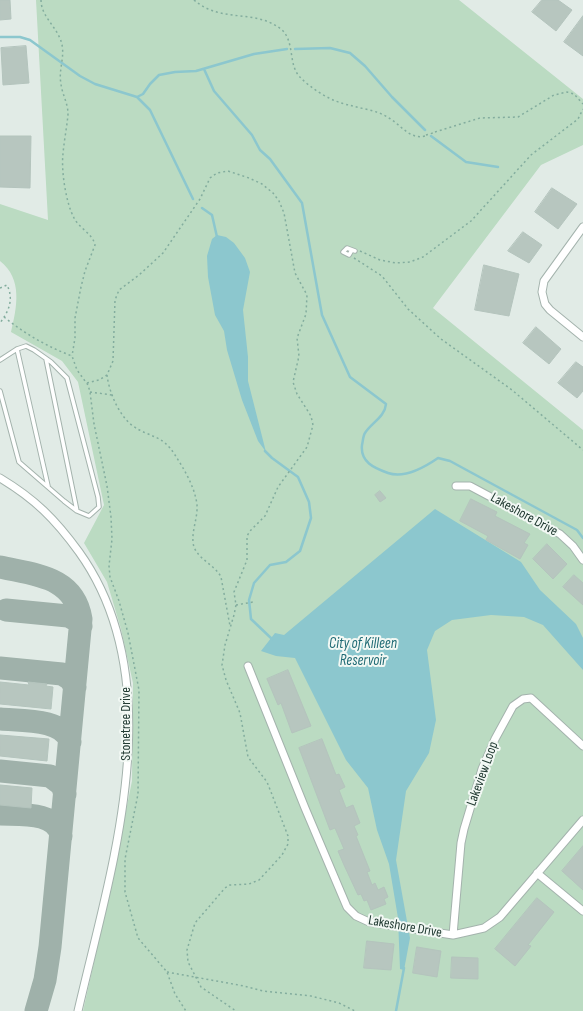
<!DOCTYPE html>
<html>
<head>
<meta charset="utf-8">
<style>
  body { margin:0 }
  canvas { display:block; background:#e1ebe6 }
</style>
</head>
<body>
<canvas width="583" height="1011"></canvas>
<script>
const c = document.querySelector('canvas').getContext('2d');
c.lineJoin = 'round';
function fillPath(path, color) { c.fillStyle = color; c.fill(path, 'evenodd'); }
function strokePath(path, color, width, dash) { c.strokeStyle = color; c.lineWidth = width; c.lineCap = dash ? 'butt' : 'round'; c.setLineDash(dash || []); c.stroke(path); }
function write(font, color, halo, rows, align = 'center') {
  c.font = font + ' "Sofia Sans Condensed",sans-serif'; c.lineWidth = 4; c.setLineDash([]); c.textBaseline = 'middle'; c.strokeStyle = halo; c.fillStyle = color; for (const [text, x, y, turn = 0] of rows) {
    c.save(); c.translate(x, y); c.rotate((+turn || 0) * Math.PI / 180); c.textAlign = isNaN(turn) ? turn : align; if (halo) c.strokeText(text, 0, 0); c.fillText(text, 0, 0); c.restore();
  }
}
fillPath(new Path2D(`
  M36,0H459L583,99V145L541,165L433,308L583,430V1011H83L106,909L132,781L133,683L121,629L107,582L84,543L104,505L78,382L62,361L11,332C17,307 23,279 0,261V204L48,220Z`), '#bbdbc2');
fillPath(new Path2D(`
  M217,235L226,237L234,243L245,258L250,272L243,310L248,357V381L266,452L258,441L242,400L227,350L224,331L215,315L208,277L207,256L212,239Z
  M435,509L521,562L540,590L576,624L583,638V670L543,625L524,617L491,615L452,620L435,631L427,650L436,720L429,753L406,791L396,860L410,938L404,970L400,969L398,918L389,864L377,830L368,788L346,760L295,658L276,656L261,651L275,633L284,635Z`), '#8cc7ce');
strokePath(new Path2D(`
  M0,37H20L30,40L80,76L95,84L137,97L150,110L193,199
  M295,49L330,48L350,53L365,66L392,97L425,130
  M204,69L214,91L252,135L260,150L270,159L302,203L322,315L350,377L386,404C385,417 371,423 365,433C363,436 363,441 362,445C360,462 374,468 388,473C405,479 425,467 438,458L450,461L577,530L583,538
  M137,97L143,94L150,84L159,75L175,72L196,71L254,54L287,49
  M431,136L466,162L498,167
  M202,208L212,215L217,237
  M265,451L272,458L298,477L309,502L311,518L300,551L286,562L270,565L254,583L249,600L251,619L272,639
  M396,1011L404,968`), '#8cc7ce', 2.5);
strokePath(new Path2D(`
  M0,567C35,575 74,576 81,619L50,947L45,980L36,1011
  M6,610L68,616L78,621L81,626
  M0,668L62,674L70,679L75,687
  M0,719C20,721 64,718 70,742
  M0,771L50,776L62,785L65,794
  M0,814C19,815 57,811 61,836`), '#9fb1aa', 23);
const building = new Path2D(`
  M0,0H10L11,19L0,20Z
  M542,0H558L572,10L556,31L532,12Z
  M583,16V56L564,42Z
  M26,46L29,83L3,85L1,48Z
  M0,136H31L30,188L0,187Z
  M552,188L577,204L558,229L535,212Z
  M523,232L542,245L529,263L508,251Z
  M484,265L519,274L509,316L475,310Z
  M536,327L561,349L549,364L523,343Z
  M576,362L583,367V391L577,398L558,383Z
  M380,491L386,498L380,502L375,495Z
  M471,499L497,512L495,516L530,534L524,543L528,545L520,559L486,540L488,536L460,521Z
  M547,544L567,564L553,579L533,559Z
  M574,575L583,583V605L563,587Z
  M288,670L311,726L292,733L281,703L278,705L267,679Z
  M0,682L29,685L28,682L47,684L46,686L53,687L51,709L0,704Z
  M0,735L49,739L47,761L0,756Z
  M322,739L336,775L339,774L345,787L339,790L346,808L353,805L360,823L354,826L358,835L356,836L370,871L367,872L372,885L375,883L378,890L384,887L388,897L384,899L386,904L371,910L367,900L364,901L361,894L358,895L344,865L338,851L344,849L335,828L330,830L299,748Z
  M0,785L32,788L31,808L0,805Z
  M583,846V890L562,871Z
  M537,898L554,912L528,945L531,946L515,966L495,949Z
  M367,941L394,944L391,970L364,968Z
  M417,947L441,951L437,977L413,973Z
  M452,957L478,958V979L451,978Z`);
fillPath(building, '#b7c6bf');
strokePath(building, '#b4c4bd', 1);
const service = new Path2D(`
  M352,250L349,255L343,252L347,248L355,251
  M17,349L48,486
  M46,359L77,511
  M0,360L17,349L26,346L34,350L51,362L67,378L98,497L99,507L89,516L77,511L64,501L19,462L0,391`);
const minor = new Path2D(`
  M583,227L544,281L542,292L545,304L550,310L583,337
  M0,478C35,499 55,519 79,552C173,683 111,868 78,1011
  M456,486H470L560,534L573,546L583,560
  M248,666L305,808L347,907L356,916L369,922L453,935L484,928L500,917L583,820
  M537,873L583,911
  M453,935L461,843L464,829L482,769L495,739L513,706L523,699L531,698L583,746`);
strokePath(service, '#a4b3ad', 5.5);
strokePath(minor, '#a4b3ad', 9);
strokePath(new Path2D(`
  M41,0C41,16 56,26 61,41C66,56 58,69 61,84C62,94 68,103 68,114C67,127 64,141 63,154C61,171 66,203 74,218C79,228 93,234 95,245L85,271L81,287L75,318V338L72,356
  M194,0C222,24 253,8 281,29C295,41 288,63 299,76C311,89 332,102 349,105C362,109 377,110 389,118C401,125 410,140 425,136
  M435,132L480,118L518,117L554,95L567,92L574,94L583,104
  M426,135L433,133
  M360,251L380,260L396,263L410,262L423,257L471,221L531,155L578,119L583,109
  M354,258L382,276L408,309L441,339L512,390L583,450
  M0,288L7,285C14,299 9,311 0,323
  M4,317C25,334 48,347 72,356L77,370L88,385L90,392L94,424L107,486L111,517L112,539L109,566L110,577L119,601L128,633L139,690L138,794L125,859V892L138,938L167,972L175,994L186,1011
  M107,375C109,392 119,416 133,426C150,438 162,434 175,455C184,469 195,487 197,505C198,519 190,534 194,547C199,560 215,565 221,577L230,626
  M87,383L99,380L107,375L113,361L115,300L119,290L139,275L163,253L200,199L210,178L217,173L228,171L249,178L262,184L273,193L279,201L284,213L295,273L307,295L306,314L297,338L299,356L293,382L297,394L311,416L313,425L307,447L278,487L265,516L250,531L247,536V560L234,592L236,605L234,615L225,645L222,665L226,680L240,713L248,757L267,782L271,792L288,836V844L282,855L259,880L249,884L230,885L225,888L195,923L187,950L188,962L201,987L236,1011
  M90,392L112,395
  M236,605L253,602
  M167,972L244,986L263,991L311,996L339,1003L355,1011`), '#83ad9e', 1.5, [2, 3]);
strokePath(service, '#fff', 3.5);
strokePath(minor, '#fff', 7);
write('14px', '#223b33', '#f2f8f4', [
  ["Lakeshore Drive",524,515,29],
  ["Stonetree Drive",126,724,-90],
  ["Lakeview Loop",483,774,-70],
  ["Lakeshore Drive",405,927,10]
]);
write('italic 15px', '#1f6a74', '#f2f8f4', [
  ["City of Killeen",363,644],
  ["Reservoir",363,661]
]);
</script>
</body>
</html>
